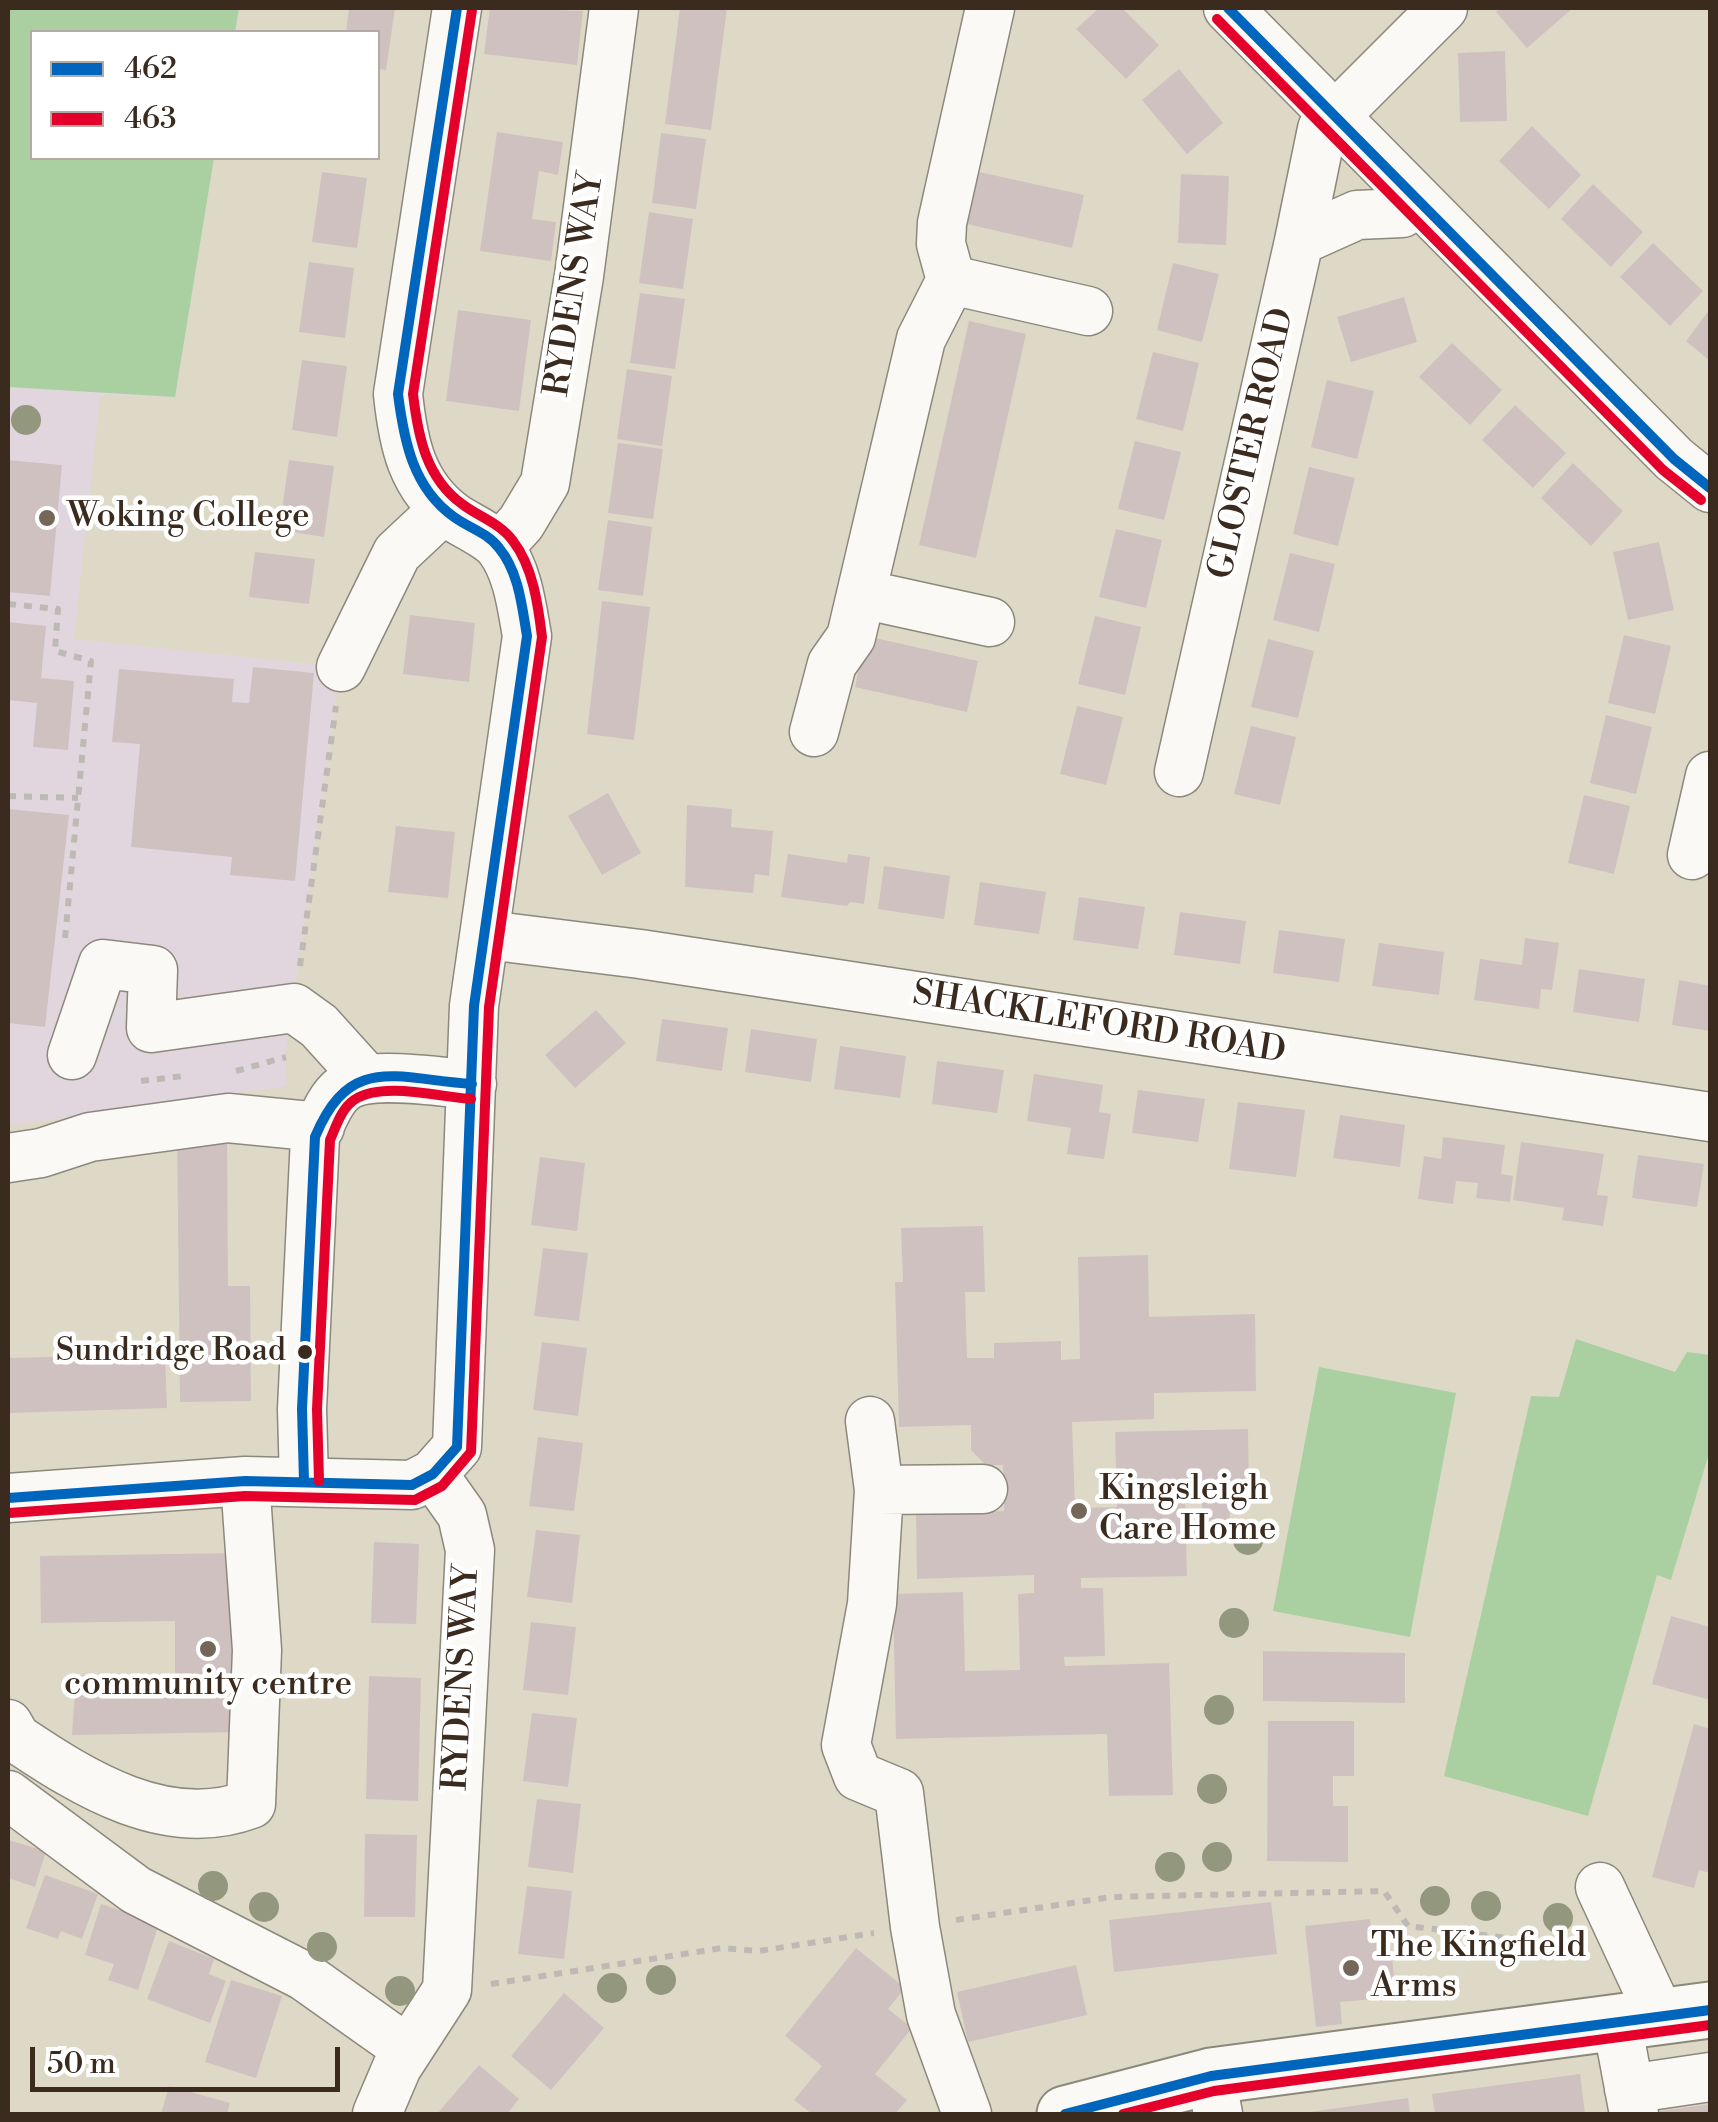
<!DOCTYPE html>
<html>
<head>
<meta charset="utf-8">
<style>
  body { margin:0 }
  #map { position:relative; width:1718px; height:2122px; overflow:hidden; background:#ded9c6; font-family:"Libre Bodoni",serif }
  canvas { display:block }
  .frame { position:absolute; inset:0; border:10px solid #3b2a1e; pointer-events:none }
  .legend { position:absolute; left:30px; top:30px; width:350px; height:130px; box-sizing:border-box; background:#fff; border:2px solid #b1aaa5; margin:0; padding:12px 18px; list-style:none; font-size:30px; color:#3b2a1e }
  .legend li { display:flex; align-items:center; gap:20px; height:50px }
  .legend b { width:50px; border:2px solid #b1aaa5 }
  .scale { position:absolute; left:30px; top:2047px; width:310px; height:45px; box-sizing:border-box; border:5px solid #3b2a1e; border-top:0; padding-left:12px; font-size:30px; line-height:35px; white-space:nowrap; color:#3b2a1e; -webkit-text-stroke:8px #fff; paint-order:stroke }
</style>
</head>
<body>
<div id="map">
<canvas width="1718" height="2122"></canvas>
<div class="frame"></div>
<ul class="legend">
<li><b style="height:12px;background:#0065bd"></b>462</li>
<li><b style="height:12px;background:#e4002b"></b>463</li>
</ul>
<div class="scale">50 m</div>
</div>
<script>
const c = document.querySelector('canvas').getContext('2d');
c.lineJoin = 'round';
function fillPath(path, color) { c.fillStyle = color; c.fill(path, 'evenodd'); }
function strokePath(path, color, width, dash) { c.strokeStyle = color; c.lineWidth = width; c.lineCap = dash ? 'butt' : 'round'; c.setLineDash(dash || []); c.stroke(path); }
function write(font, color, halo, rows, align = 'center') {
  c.font = font + ' "Libre Bodoni",serif'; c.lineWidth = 9; c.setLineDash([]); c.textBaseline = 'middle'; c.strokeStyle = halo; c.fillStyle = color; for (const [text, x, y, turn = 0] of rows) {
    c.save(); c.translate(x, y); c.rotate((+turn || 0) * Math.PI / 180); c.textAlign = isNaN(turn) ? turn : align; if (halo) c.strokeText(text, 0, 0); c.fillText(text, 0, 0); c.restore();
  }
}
fillPath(new Path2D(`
  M8,8H239L235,32H32V158H214L175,397L100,395L74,639L341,667L285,1057L287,1086L8,1126Z`), '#e2d6de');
fillPath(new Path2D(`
  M8,8H239L235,32H32V158H214L175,397L8,387Z
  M1576,1339L1675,1372L1687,1352L1710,1355V1450L1671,1580L1657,1575L1588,1816L1444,1776L1531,1396L1559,1397Z
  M1319,1367L1456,1393L1410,1637L1273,1611Z`), '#aad0a1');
fillPath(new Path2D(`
  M349,8H395L386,70L378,69V32H346Z
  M490,8L583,11L577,65L484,54Z
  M680,8H727L711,130L665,124Z
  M1099,8H1122L1159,45L1126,79L1076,29Z
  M1501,8H1573L1527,48L1496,12Z
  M1505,51L1507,121L1460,122L1458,53Z
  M1179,69L1223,123L1187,154L1142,100Z
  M1532,126L1581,175L1549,209L1499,161Z
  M497,132L563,142L558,175L539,171L532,219L556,222L551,261L480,251Z
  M661,133L706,139L696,209L652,203Z
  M970,170L1084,195L1072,248L958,222Z
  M322,172L367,178L357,248L312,242Z
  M1181,174L1229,176L1226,245L1178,243Z
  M1593,184L1643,232L1611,267L1561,219Z
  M649,212L693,219L683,289L639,283Z
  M1653,243L1703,291L1670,326L1620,277Z
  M309,262L354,268L345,338L299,332Z
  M1173,263L1219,274L1202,342L1157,330Z
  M640,293L685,299L675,369L630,363Z
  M1404,297L1417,342L1351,362L1337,317Z
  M1710,309V361L1686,341Z
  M458,310L531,320L519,411L446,401Z
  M969,321L1026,334L976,558L919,545Z
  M1452,343L1502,390L1470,425L1419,377Z
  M1153,352L1199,363L1183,431L1136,419Z
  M302,360L347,366L337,437L292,430Z
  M627,369L672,376L662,446L617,439Z
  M1327,380L1374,391L1357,459L1311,447Z
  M1515,405L1566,453L1533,488L1482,440Z
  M1135,441L1181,452L1164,520L1118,509Z
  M618,443L663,449L653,519L608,513Z
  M8,460L62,465L50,596L8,592Z
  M289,460L334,466L324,537L279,530Z
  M1573,463L1623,511L1591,546L1541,498Z
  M1309,467L1355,478L1338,546L1293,534Z
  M608,520L652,527L643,596L598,590Z
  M1116,529L1162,540L1146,608L1099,597Z
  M1659,542L1674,610L1628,620L1613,552Z
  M255,552L315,559L309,604L249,597Z
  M1290,553L1335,564L1319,632L1273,620Z
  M602,601L650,607L634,740L587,734Z
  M410,615L475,623L469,682L403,674Z
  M1095,616L1141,627L1125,695L1078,684Z
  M8,622L46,626L41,678L74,681L68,750L33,747L37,703L8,700Z
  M1624,635L1671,646L1655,714L1608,703Z
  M866,636L978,661L967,712L855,687Z
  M1268,639L1314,651L1298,718L1251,707Z
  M253,667L314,673L295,881L230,875L232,857L131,847L140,744L112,742L119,669L234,679L232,702L249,703Z
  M1077,706L1123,717L1106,785L1060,774Z
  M1606,715L1652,727L1636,794L1590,783Z
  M1251,726L1296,737L1280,805L1234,794Z
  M608,793L641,853L602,875L568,816Z
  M1584,795L1630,806L1614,874L1568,863Z
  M687,805L732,809L731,827L773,831L769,876L755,874L753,893L685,887Z
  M8,809L69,815L45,1027L8,1023Z
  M396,826L455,832L448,898L388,892Z
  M788,854L847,863L848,854L870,857L864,904L850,902L847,906L781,897Z
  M884,866L950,876L944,919L878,909Z
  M980,882L1046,892L1039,934L974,925Z
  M1079,897L1145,907L1138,949L1073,940Z
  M1180,912L1246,921L1240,964L1174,955Z
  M1279,930L1345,939L1339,982L1273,973Z
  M1525,938L1559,943L1552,990L1541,989L1539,1009L1474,1000L1480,959L1522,965Z
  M1379,943L1444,952L1439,995L1372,986Z
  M1579,969L1645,979L1639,1022L1573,1012Z
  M1679,980L1710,986V1031L1672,1025Z
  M596,1010L626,1043L575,1088L545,1055Z
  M662,1019L728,1028L722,1071L656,1061Z
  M751,1029L817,1039L811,1082L745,1072Z
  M840,1046L906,1056L900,1098L834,1089Z
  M937,1061L1004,1070L997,1113L932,1104Z
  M1034,1074L1103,1085L1099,1112L1111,1114L1104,1159L1067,1154L1071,1128L1027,1121Z
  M1138,1090L1205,1099L1198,1142L1132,1133Z
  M1238,1102L1305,1110L1296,1177L1229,1169Z
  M1340,1115L1405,1125L1400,1167L1333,1158Z
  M227,1130L228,1286H250L251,1401L180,1402L177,1131Z
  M1443,1137L1505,1145L1501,1174L1513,1176L1510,1202L1476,1198L1478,1183L1456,1181L1453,1204L1418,1199L1424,1156L1441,1159Z
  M1521,1142L1604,1154L1597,1195L1608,1196L1603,1226L1562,1220L1564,1208L1513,1200Z
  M1638,1155L1704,1164L1697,1207L1632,1198Z
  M540,1157L585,1163L577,1231L531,1225Z
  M983,1226L985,1292H965L967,1358H994V1343L1061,1341V1360L1080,1359L1078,1257L1148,1255L1149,1317L1255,1314L1256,1391L1154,1393V1419L1072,1422L1075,1508L1117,1507L1115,1432L1248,1429L1249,1499H1229L1230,1520L1202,1521V1499L1185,1500L1187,1576L1081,1578V1588H1103L1105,1656L1064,1657L1065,1666L1169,1663L1173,1795L1109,1796L1107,1734L896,1739L893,1594L963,1592L965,1671L1020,1670L1018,1594L1034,1593V1575L917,1579L916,1513L1004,1511L1003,1465H986L971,1450V1425L899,1427L895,1282H903L901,1228Z
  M543,1248L588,1253L579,1321L534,1316Z
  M542,1342L587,1348L578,1416L533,1410Z
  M165,1354L167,1408L8,1413V1358Z
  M538,1437L583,1443L574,1511L529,1506Z
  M536,1530L580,1535L572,1603L527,1597Z
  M374,1542L419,1544L416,1624L371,1623Z
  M240,1553L242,1732L72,1735L76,1675L175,1674V1621L41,1623L40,1556Z
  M1671,1616L1710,1627V1700L1652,1684Z
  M531,1622L576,1627L568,1695L523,1690Z
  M1263,1651L1405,1653V1703L1263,1701Z
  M369,1676L421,1678L418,1801L366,1799Z
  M532,1713L577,1718L568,1787L523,1781Z
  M1268,1721H1354V1776H1333V1806H1348V1862L1267,1861Z
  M1694,1724L1710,1729V1873L1699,1870L1694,1888L1652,1877Z
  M537,1799L581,1804L573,1873L528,1867Z
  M365,1834L417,1835L415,1917H364Z
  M8,1840L46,1851L35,1887L8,1878Z
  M45,1875L98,1894L82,1939L61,1931L58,1939L26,1928Z
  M527,1886L572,1891L564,1959L518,1954Z
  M1271,1902L1277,1954L1114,1972L1109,1920Z
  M101,1904L159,1923L138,1990L108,1980L114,1964L85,1955Z
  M1370,1919L1372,1939L1390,1937L1396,1997L1340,2002L1342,2024L1316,2027L1305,1926Z
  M169,1941L214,1959L209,1974L226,1981L210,2023L147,1999Z
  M856,1948L905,1988L888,2009L912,2028L875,2074L907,2100L895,2114H812L794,2100L822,2066L785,2036Z
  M1076,1965L1087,2015L968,2042L957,1992Z
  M231,1980L282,1996L256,2078L205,2062Z
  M564,1993L604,2028L551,2090L511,2056Z
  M479,2065L519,2099L507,2114H437Z
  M1580,2074L1585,2114H1435L1432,2094Z
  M169,2086L230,2103L227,2114H161Z
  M1408,2098L1410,2114H1310V2112Z
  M1710,2104V2114H1655V2112Z`), '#d0c1c1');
const minor = new Path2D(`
  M1228,8L1674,459L1710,488
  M1299,241L1322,129L1443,8
  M951,280L1088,311
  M499,547L521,523L545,483L579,276L614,8
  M862,594L990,622
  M341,667L397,553L444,509
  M814,732L832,664L851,637L921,339L951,280L941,244L942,223L990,8
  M1179,772L1299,241L1357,215L1402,213L1415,200
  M1692,855L1710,776
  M487,935L640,954L1710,1117
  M72,1055L103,964L153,970L151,1028L294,1008L319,1026L366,1078
  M8,1158L41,1153L90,1137L228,1118L320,1127
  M870,1421L879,1490L872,1604L846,1745L858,1776L899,1793L915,1927L931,2015L967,2114
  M304,1481L302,1409L315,1137C322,1121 329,1099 344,1088C369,1069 439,1083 472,1084
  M879,1490L983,1489
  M8,1498L245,1481L412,1485L433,1474L457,1447L474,1006L527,636C522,608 518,571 499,547C489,535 467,526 454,517C411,486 403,442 398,394L457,8
  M8,1724L16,1738C83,1783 167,1836 251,1804L257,1650L245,1481
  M8,1795L136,1890L304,1976L407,2049
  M1600,1887L1661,2018
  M1617,2023L1634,2114
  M1211,2076L1218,2114
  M1629,2089L1710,2077
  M377,2114L397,2067L447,1990L470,1550L462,1515L433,1474`);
const major = new Path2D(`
  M1065,2114L1211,2076L1710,2010`);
strokePath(minor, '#8d887c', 51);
strokePath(major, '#8d887c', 59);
strokePath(new Path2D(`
  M8,604L58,609L55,651L91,661L65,938
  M8,796L78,798
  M300,966L336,706
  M236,1071L286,1057
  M141,1081L184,1076
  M956,1920L1112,1897L1384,1891L1408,1926L1582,1947
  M491,1984L722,1948L759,1951L874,1933`), '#bdbab6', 6, [8, 8]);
strokePath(minor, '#faf9f6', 48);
strokePath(major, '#faf9f6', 55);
strokePath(new Path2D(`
  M1228,8L1674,459L1710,488
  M304,1481L302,1409L315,1137C350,1053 396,1079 472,1084
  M8,1498L245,1481L412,1485L433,1474L457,1447L474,1006L527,636C522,607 519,572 499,548C488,533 469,528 454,517C413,488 404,441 398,394L457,8
  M1065,2114L1211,2076L1710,2010`), '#0065bd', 10);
strokePath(new Path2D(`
  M1217,19L1663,470L1701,500
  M319,1481L317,1409L330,1140C336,1127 341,1109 354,1100C382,1081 439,1097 471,1099
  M9,1513L245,1496L415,1500L442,1486L471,1452L489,1007L542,637C538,604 533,567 513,541C500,523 479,517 462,504C426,478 418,436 413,394L472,10
  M1123,2114L1214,2091L1710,2025`), '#e4002b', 10);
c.fillStyle = '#92977d';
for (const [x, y] of [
  [26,420],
  [1248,1540],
  [1234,1623],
  [1219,1710],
  [1212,1789],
  [1217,1857],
  [1170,1867],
  [213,1886],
  [1435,1901],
  [1486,1906],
  [264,1907],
  [1558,1918],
  [322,1947],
  [661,1980],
  [612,1988],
  [400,1991]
]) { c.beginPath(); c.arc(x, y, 15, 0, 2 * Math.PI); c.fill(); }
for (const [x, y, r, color] of [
  [47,518,10,"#746759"],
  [305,1352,9,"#3b2a1e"],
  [1079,1511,10,"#746759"],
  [208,1649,10,"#746759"],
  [1351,1968,10,"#746759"]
]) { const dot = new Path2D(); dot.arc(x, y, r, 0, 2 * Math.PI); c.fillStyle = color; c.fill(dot); strokePath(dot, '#fff', 4); }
write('32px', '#3b2a1e', '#fff', [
  ["Sundridge Road",286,1352]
], 'right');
write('35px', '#3b2a1e', '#fff', [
  ["RYDENS WAY",576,285,-81],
  ["GLOSTER ROAD",1253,444,-77],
  ["SHACKLEFORD ROAD",1099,1024,9],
  ["RYDENS WAY",463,1678,-87]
]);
write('35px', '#3b2a1e', '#fff', [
  ["Woking College",67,518],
  ["Kingsleigh",1099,1491],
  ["Care Home",1099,1531],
  ["community centre",208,1686,"center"],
  ["The Kingfield",1371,1948],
  ["Arms",1371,1988]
], 'left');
</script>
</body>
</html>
